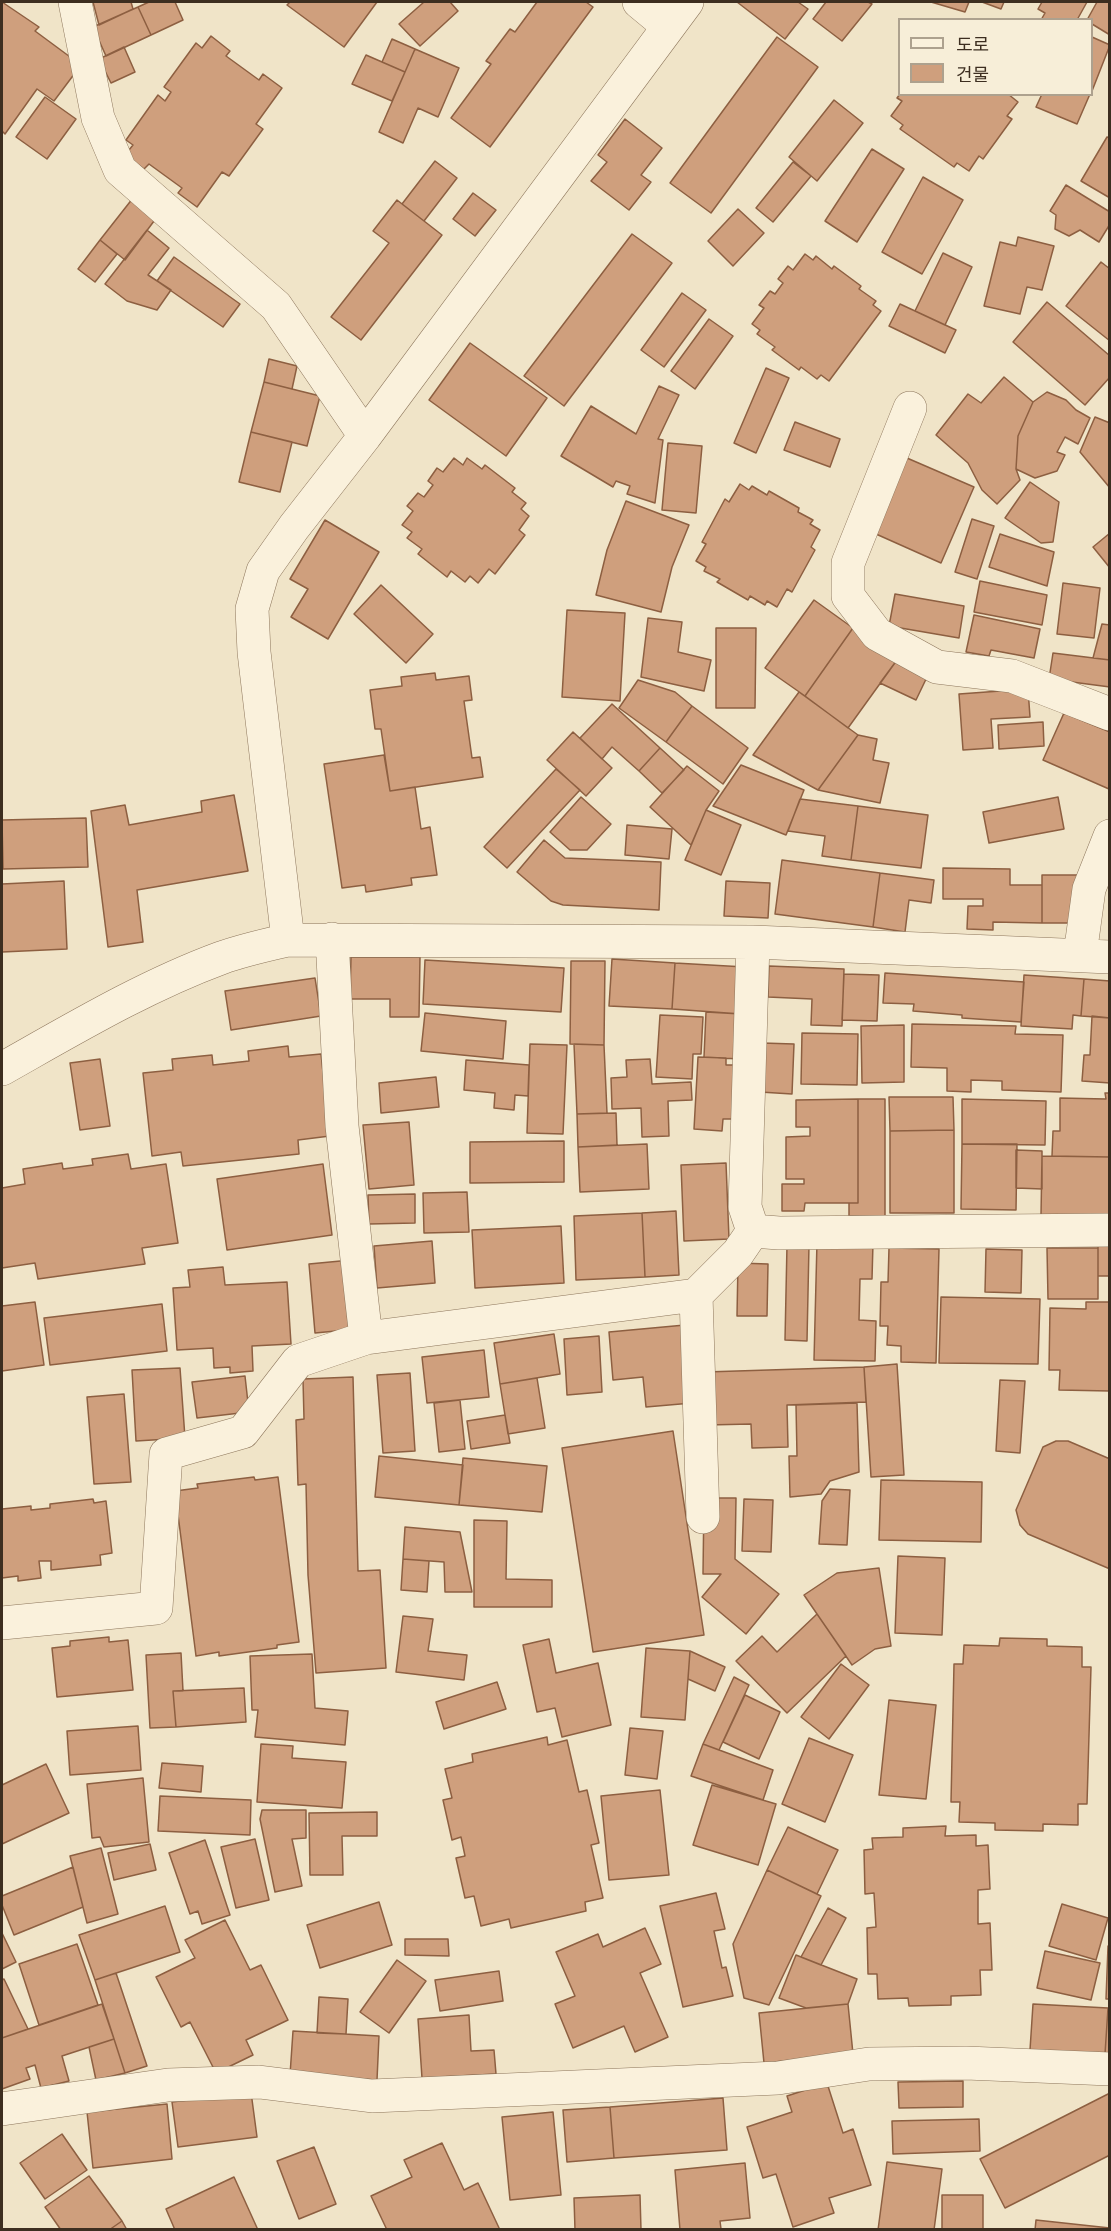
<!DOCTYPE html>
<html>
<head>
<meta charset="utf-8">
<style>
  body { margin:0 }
  #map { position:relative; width:1111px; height:2231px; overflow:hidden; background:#f0e4c8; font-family:"PT Serif","Noto Sans KR",serif }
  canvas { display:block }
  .frame { position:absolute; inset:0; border:3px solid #3d2e20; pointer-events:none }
  .legend { position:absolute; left:898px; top:18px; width:195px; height:78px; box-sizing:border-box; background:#f7eed8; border:2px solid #ada18e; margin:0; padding:8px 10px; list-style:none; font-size:18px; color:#3d2e20 }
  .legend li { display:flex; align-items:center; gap:12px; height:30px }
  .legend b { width:30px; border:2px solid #ada18e }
</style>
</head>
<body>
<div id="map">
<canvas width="1111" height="2231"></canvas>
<div class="frame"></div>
<ul class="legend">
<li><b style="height:8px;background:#faf1dc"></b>도로</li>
<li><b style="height:16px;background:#cf9f7d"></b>건물</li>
</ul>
</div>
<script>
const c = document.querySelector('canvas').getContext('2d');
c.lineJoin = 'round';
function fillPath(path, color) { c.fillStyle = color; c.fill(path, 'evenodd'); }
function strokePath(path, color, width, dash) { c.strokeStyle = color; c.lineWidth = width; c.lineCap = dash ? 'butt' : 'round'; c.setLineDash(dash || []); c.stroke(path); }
const building = new Path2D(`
  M2,2L39,27L35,31L81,65L54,101L37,89L5,134L2,131Z
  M93,2H131L133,9L99,25Z
  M149,2H175L183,20L151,35L138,7Z
  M290,2H377L344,47L287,5Z
  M424,2H450L458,11L420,46L399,24Z
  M537,2H586L593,7L490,147L451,118L491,64L486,61L510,29L515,32Z
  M737,2H798L808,9L785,39Z
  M826,2H868L872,4L842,41L813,19Z
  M931,2H969L965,12Z
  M982,2H1004L1001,9Z
  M1042,2H1087L1077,20H1041L1045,13L1038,9Z
  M1097,2H1110V35L1092,24V20H1087Z
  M138,7L151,35L106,56L93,27Z
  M211,36L230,51L226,56L259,80L263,74L282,88L256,124L263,129L229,176L222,172L197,207L178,193L182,188L149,164L144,169L125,155L133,145L126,140L158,95L165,101L171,92L164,87L196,43L202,48Z
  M777,37L818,67L711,213L670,183Z
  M1092,37L1110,45L1092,91Z
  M392,39L415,49L405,72L382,62Z
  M124,47L135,72L111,83L99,59Z
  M415,49L459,68L438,117L418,108L403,143L379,132Z
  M366,55L405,72L392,101L352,84Z
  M900,94H1008L1018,102L1007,116L1012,119L983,159L979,156L969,171L957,163L954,167L900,129L903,125L891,116L902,101L897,98Z
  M1042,94H1090L1077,124L1036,107Z
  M45,97L76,119L47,159L16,137Z
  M834,100L863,123L817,181L789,157Z
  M625,119L662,148L641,175L651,182L629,210L591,181L607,162L598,155Z
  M1107,137L1110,138V198L1081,181Z
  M872,149L904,169L857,242L825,221Z
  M435,161L457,178L424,221L402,204Z
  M793,162L811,176L773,222L756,208Z
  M923,177L963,200L922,274L882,252Z
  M1066,185L1110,212V224L1099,242L1080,230L1069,236L1055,229L1056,215L1050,211Z
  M473,193L496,210L475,236L453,219Z
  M133,198L157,217L125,260L100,240Z
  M397,200L442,235L361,340L331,317L389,243L373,231Z
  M738,209L764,233L733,266L708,241Z
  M147,230L169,248L148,275L171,290L157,310L127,301L105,284Z
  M632,234L672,263L564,406L524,376Z
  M1018,237L1054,246L1042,290L1027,287L1020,314L984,306L1000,242L1016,246Z
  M100,240L117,254L95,282L78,269Z
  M943,253L972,267L945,325L915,311Z
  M805,254L813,260L816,256L832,269L834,266L861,286L859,289L876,301L873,305L881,311L829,381L821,375L817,379L801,367L799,370L772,350L775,347L757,334L760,330L752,324L764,308L759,305L770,291L775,294L783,283L778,279L788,266L793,270Z
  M174,257L240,304L223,327L157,281Z
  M1101,262L1110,269V341L1066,306Z
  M682,293L706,310L664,367L641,350Z
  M1047,302L1110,356V377L1085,405L1013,342Z
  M900,304L956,330L945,353L889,326Z
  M709,319L733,336L695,389L671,371Z
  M470,343L547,398L506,456L429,400Z
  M269,359L297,366L292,389L264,382Z
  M766,368L789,378L756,453L734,443Z
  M1004,377L1033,402L1018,436L1016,469L1020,480L997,504L982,490L968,463L936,435L968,394L981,403Z
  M264,382L320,396L307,446L251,432Z
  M659,386L679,395L658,439L663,440L655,503L627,494L630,486L616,481L613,487L561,456L591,406L636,434Z
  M1047,392L1066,400L1076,410L1090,418L1078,444L1065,437L1057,452L1065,455L1057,471L1035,478L1016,469L1018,436L1033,402Z
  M1095,417L1110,423V488L1080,452Z
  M795,422L840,439L830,467L784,450Z
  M251,432L292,442L280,492L239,482Z
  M668,443L702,446L696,513L662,510Z
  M900,455L974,487L941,563L867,530Z
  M454,458L463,465L467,458L482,469L485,465L515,488L512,492L526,503L521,509L529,516L519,530L525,535L495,574L489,569L478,583L470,576L465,582L451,571L447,577L418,554L422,549L407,538L412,532L402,525L413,511L407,506L418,493L424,497L433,485L428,481L437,468L443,472Z
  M1030,482L1059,502L1053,542L1041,543L1005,518Z
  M740,484L749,490L752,486L767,495L769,491L799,508L798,512L813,520L810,524L820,530L811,547L815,550L792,592L787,589L777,607L767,601L765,605L750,596L748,600L717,582L720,579L704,571L706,567L696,561L706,544L702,542L725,499L729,502Z
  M626,501L689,525L672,567L661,612L596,595L607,550Z
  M972,519L994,526L977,579L955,572Z
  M325,520L379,552L328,639L291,617L308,589L290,579Z
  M1110,533V568L1093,547Z
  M1000,534L1054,552L1047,586L989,567Z
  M980,581L1047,595L1042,625L974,612Z
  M1063,583L1100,588L1094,638L1057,634Z
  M381,585L433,634L406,663L354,614Z
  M895,594L964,606L959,638L889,626Z
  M814,600L853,628L805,696L765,668Z
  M567,610L625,613L620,701L562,697Z
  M974,615L1040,629L1034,658L991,650L989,656L966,652Z
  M648,618L682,622L678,652L711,660L704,691L641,677Z
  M1102,624L1110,625V660L1093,658Z
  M716,628H756L755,708H716Z
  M853,628L897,660L848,728L805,696Z
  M1053,653L1110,660V687L1049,679Z
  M897,660L928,675L916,700L880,683Z
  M435,673L436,680L469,676L472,700L464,701L472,758L480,757L483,777L390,791L381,729H375L370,690L402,686L401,677Z
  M638,680L675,692L692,706L666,742L619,708Z
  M1028,689L1030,717L991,719L993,748L963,750L959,694Z
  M799,692L858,735L818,790L753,755Z
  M612,704L660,748L639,771L612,747L602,759L580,738Z
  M692,706L748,748L723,784L666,742Z
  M1064,713L1110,732L1109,789L1043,760Z
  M1043,722L1044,746L999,749L998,725Z
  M573,732L612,768L586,796L547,760Z
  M858,735L877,739L873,760L889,763L880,803L818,790Z
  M660,748L684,770L662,793L639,771Z
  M384,755L390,791L415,787L421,829L430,827L437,875L411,878L412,885L366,892L365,885L342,888L324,764Z
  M741,765L804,790L786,835L713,806Z
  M687,766L719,791L706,810L691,845L650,807Z
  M556,769L580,790L507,868L484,847Z
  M234,795L248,871L137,890L143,942L108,947L91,811L125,805L129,825L202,812L201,801Z
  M581,797L611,824L587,850H570L550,832Z
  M1058,797L1064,829L989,843L983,812Z
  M800,799L858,806L851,860L822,856L825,836L788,831Z
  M858,806L928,815L921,868L851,860Z
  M706,810L741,825L721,875L685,860Z
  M86,818L88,867L3,869L2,820Z
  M627,825L672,829L669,859L625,855Z
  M544,840L565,858L661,862L659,910L563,905L551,901L517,872Z
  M782,860L880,873L873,927L775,914Z
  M943,868L1010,869V885H1042V923L993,922V930L967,929L968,906H983V899H943Z
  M880,873L934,880L931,903L909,900L905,932L873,927Z
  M1042,875H1077V923H1042Z
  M64,881L67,949L2,952V884Z
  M726,881L770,883L768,918L724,916Z
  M351,957H420L419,1017H390V999H350Z
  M612,959L675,963L672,1009L609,1006Z
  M425,960L564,968L561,1012L423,1004Z
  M571,961H605L604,1045L570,1044Z
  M675,963L745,967L741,1014L672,1009Z
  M769,966L844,969L842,1026L811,1025L812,999L768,997Z
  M885,973L1024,982L1021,1022L962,1018V1015L913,1011L914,1004L883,1003Z
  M844,974L879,975L877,1021L842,1020Z
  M1024,975L1084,979L1081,1016L1073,1015L1072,1029L1021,1026Z
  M315,978L321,1016L231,1030L225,991Z
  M1084,979L1110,981V1018L1081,1016Z
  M706,1012L741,1014L739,1059L704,1057Z
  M425,1013L506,1021L503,1059L421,1051Z
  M660,1015L703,1017L701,1054H693L692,1079L656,1077Z
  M1092,1016L1110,1018V1083L1082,1081L1084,1055H1090Z
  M912,1024L1016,1026L1015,1034L1063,1035L1061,1092L1002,1090V1081L971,1080V1092L947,1091V1068L911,1067Z
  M904,1025V1082L862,1083L861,1026Z
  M802,1033L858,1034L857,1085L801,1084Z
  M762,1043L794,1044L792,1094L760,1092Z
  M530,1044L567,1045L563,1134L527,1133Z
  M574,1044L604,1045L607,1113L577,1114Z
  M288,1046L289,1057L321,1054L330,1136L298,1140L299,1154L183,1166L181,1152L152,1156L143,1073L173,1070L172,1059L212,1055L213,1065L249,1061L248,1051Z
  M698,1057L726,1058V1065H740L736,1119H723L722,1131L694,1129Z
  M100,1059L110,1126L80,1130L70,1063Z
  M650,1059L652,1084L691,1082L692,1100L668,1101L669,1136L642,1137L641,1108L612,1109L611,1078L627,1077L626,1060Z
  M466,1060L529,1065L528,1096L515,1095L514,1110L494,1108L495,1093L464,1090Z
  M436,1077L439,1107L381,1113L379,1083Z
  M1105,1093H1110V1157L1052,1156L1053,1131H1060V1098L1106,1099Z
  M889,1097H953L954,1130L890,1131Z
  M858,1099H885V1216H849V1203H858Z
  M858,1099V1203H805L804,1211H782V1184H804V1179H786V1137L810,1136V1127H796V1100Z
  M962,1099L1046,1101L1045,1145L962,1144Z
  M616,1113L617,1145L578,1147L577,1114Z
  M409,1122L414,1185L369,1189L363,1125Z
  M954,1130V1213H890V1131Z
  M564,1141V1182L470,1183V1142Z
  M647,1144L649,1189L580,1192L578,1147Z
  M962,1144H1017L1016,1210L961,1209Z
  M1016,1150L1042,1151V1189L1016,1188Z
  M128,1154L131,1169L166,1164L178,1243L142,1248L145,1264L38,1279L35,1263L2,1268V1188L25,1184L23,1169L62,1163L63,1169L93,1165L92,1159Z
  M1042,1156L1110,1157V1217L1041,1215Z
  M726,1163L729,1239L684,1241L681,1165Z
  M323,1164L332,1235L227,1250L217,1179Z
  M467,1192L469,1232L424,1233L423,1193Z
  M415,1194V1223L369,1224L368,1195Z
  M676,1211L679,1275L645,1277L642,1213Z
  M642,1213L645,1277L576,1280L574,1216Z
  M561,1226L564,1283L475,1288L472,1230Z
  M432,1241L435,1283L377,1288L374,1246Z
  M817,1242L873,1243L872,1279H860L859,1320L876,1321L875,1361L814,1360Z
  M1110,1242V1276H1098V1243Z
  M787,1245H809L807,1341L785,1340Z
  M889,1248L939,1249L936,1363L901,1362V1346L887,1345L888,1326H880L881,1282H888Z
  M1047,1248H1098V1299H1048Z
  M986,1249L1022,1250L1021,1293L985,1292Z
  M351,1260L357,1329L315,1333L309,1264Z
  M738,1263L768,1264L767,1316H737Z
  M223,1267L225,1285L287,1282L291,1344L252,1346L253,1371L230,1373V1367L214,1368L213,1348L177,1350L173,1288L190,1287L188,1270Z
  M941,1297L1040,1299L1038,1364L939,1363Z
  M35,1302L44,1365L2,1371V1306Z
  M1086,1302H1110V1391L1059,1390L1060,1370H1049L1050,1308L1086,1309Z
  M162,1304L167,1351L50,1365L44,1318Z
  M685,1325L692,1403L646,1407L643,1377L613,1380L609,1332Z
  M554,1334L560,1374L500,1384L494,1343Z
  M599,1336L602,1392L567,1395L564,1339Z
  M484,1350L489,1397L427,1403L422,1357Z
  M897,1364L904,1475L871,1477L864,1367Z
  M864,1367L866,1402L787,1405L788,1447L752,1448L751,1424L707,1425L705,1372Z
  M180,1368L185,1438L136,1441L132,1370Z
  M410,1373L415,1451L383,1453L377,1375Z
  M245,1376L249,1412L197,1418L192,1382Z
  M353,1377L358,1571L380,1570L386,1668L316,1673L308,1575L306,1484L298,1485L296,1420L304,1419L303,1379Z
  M537,1378L545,1428L508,1434L500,1384Z
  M1000,1380L1025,1381L1020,1453L996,1451Z
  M124,1394L131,1482L94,1484L87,1397Z
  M460,1400L465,1449L439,1452L434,1403Z
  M857,1403L859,1472L830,1481L821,1494L790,1497L789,1456H797L796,1405Z
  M505,1415L510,1443L471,1449L467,1421Z
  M673,1431L704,1635L593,1652L562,1448Z
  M1056,1441H1068L1110,1459V1569L1028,1534L1020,1525L1016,1510L1043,1447Z
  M379,1456L463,1465L459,1505L375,1497Z
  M463,1458L547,1466L542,1512L459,1505Z
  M254,1477L255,1480L278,1477L299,1642L277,1645V1648L219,1656V1652L196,1656L175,1491L198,1488L197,1484Z
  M881,1480L982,1482L981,1542L879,1540Z
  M830,1489L850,1490L847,1545L819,1544L822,1501Z
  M704,1498H736L735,1559L779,1594L746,1634L702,1597L721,1574H703Z
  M93,1499L94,1503L106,1501L112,1553L100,1555L101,1565L51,1570V1561H39L41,1578L18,1581V1576L2,1578V1509L31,1506V1510L50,1508V1504Z
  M744,1499L773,1500L771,1552L742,1551Z
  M474,1520L507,1521L506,1579L552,1580V1607H474Z
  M405,1527L460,1532L472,1592H445L444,1562L403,1559Z
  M898,1556L945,1558L942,1635L895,1633Z
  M403,1559L429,1561L427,1592L401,1590Z
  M879,1568L891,1646L875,1649L852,1665L804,1595L837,1573Z
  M817,1614L846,1656L787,1713L736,1661L762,1636L777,1652Z
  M403,1616L433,1619L428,1651L467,1655L464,1680L396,1672Z
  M109,1637V1642L128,1640L133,1690L57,1697L52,1648L70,1646V1641Z
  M1000,1638L1047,1639V1646L1082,1647V1667H1091L1087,1804H1078V1825L1043,1824V1831L995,1830V1823L959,1822L960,1802H951L954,1664H963L964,1645L999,1646Z
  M549,1639L556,1673L598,1663L611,1725L562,1737L555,1708L537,1712L523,1645Z
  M646,1648L690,1651L685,1720L641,1717Z
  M690,1651L725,1667L715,1691L688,1679Z
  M181,1653L183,1691H173L176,1727L150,1728L146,1655Z
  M312,1654L315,1708L348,1711L345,1745L255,1737L258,1710H252L250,1656Z
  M841,1664L869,1685L829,1739L801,1717Z
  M734,1677L749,1685L719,1750L703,1744Z
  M497,1682L506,1709L444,1729L436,1702Z
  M244,1688L246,1722L176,1727L173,1691Z
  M745,1695L780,1712L759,1759L723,1742Z
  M889,1700L936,1705L926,1799L879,1795Z
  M138,1726L141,1770L70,1775L67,1731Z
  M630,1728L663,1731L657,1779L625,1775Z
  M547,1737L548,1745L567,1740L579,1792L587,1790L599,1843L591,1845L603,1898L585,1902L586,1911L511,1928L509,1919L481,1926L474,1896L465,1898L456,1858L465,1856L461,1837L452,1840L443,1800L452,1798L445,1769L473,1762L472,1754Z
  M809,1738L853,1755L825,1822L782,1804Z
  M261,1744L293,1746L292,1758L346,1762L342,1808L257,1802Z
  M703,1744L773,1770L763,1800L691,1776Z
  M162,1763L203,1766L201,1792L159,1788Z
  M46,1764L69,1813L2,1844V1785Z
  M143,1778L149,1842L104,1847L100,1837L92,1838L87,1784Z
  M712,1785L776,1804L758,1865L693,1845Z
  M660,1790L669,1875L609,1880L601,1796Z
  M160,1796L251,1800L250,1835L158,1831Z
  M262,1810H306V1838L292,1839L302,1886L275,1892L260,1819Z
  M377,1812V1836H342L343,1875H310L309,1813Z
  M946,1826L945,1836L976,1835V1846L988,1845L990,1889L978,1890V1924L990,1923L992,1970H980L981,1995L951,1996V2005L909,2006L908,1998L878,1999L877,1974H868L867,1928L876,1927L874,1893L865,1894L864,1850L873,1849L872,1838L903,1837V1828Z
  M788,1827L838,1850L817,1894L767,1870Z
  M255,1839L269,1900L236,1908L221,1847Z
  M205,1840L230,1915L202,1924L198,1911L190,1914L169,1853Z
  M150,1844L156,1870L114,1880L108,1853Z
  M101,1848L118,1914L87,1923L70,1856Z
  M73,1867L83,1907L14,1935L2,1905V1896Z
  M767,1870L821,1896L769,2005L744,1998L733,1944Z
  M716,1893L725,1929L714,1931L722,1968L726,1967L733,1996L683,2007L660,1906Z
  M379,1902L392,1945L320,1968L307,1925Z
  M1062,1904L1108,1918L1096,1960L1049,1946Z
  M165,1906L180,1952L95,1980L79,1935Z
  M828,1908L846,1918L821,1965L801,1957Z
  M225,1920L250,1970L261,1965L288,2020L246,2040L253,2055L216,2073L190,2022L181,2027L156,1977L195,1958L185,1940Z
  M645,1928L661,1964L640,1973L668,2037L635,2052L624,2026L573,2048L555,2004L575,1996L556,1952L598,1934L603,1947Z
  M2,1933L16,1962L2,1969Z
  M405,1939H448L449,1956L405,1955Z
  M77,1944L98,2005L39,2025L19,1964Z
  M1108,1946H1110V1999H1106Z
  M1045,1951L1100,1963L1091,2000L1037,1988Z
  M796,1955L857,1979L848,2004L806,2008L779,1998Z
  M397,1960L426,1981L389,2033L360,2012Z
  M499,1971L503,2001L440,2011L435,1980Z
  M116,1973L147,2066L125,2073L95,1980Z
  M4,1979L28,2029L2,2038V1980Z
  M319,1997L348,1999L346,2034L317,2033Z
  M102,2004L114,2039L62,2056L69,2081L41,2088L35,2065L26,2068L30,2079L2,2089V2038Z
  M848,2004L853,2054L764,2063L759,2013Z
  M1033,2004L1108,2008L1105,2054L1030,2050Z
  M1108,2008H1110V2054H1105Z
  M469,2015L471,2051L494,2050L496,2074L422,2078L418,2019Z
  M293,2031L379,2036L377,2080L290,2075Z
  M114,2039L125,2073L96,2080L89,2047Z
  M963,2081V2107L899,2108L898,2082Z
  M827,2083L843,2133L853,2129L871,2185L829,2198L834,2213L793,2227L776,2174L763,2178L747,2127L792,2112L787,2096Z
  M251,2092L257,2137L178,2147L172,2102Z
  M1110,2093V2155L1005,2208L980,2159Z
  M723,2098L727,2150L614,2158L610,2107Z
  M167,2104L172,2159L93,2168L87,2112Z
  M610,2107L614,2158L567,2162L563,2110Z
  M553,2112L561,2195L510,2200L502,2117Z
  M979,2119L980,2151L893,2154L892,2121Z
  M62,2134L87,2170L45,2199L20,2163Z
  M442,2143L464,2190L478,2183L500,2230H387L371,2196L412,2177L404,2160Z
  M314,2147L336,2204L299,2219L277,2161Z
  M887,2162L942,2169L934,2230H878Z
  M745,2163L750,2218L720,2221L721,2229L680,2230L675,2170Z
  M89,2176L122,2221L109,2230H61L45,2207Z
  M234,2177L258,2230H175L166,2209Z
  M640,2195L641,2230H575L574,2198Z
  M942,2195H983V2230H942Z
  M1036,2220L1110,2228V2230H1035Z
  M122,2221L127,2230H109Z`);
fillPath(building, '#cf9f7d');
strokePath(building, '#8d5f41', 1.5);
const street = new Path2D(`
  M75,2L98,118L120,170L276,306L365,436
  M639,2L668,26
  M910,408L848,563V596L877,634L937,667L1012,676L1110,714
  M332,939L342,1126L366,1338
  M288,940L254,652L252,609L263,571L294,527L365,436L687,2
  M753,942L745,1207L753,1231L779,1233L1110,1230
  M1080,955L1089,889L1110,836
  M2,1069C73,1029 145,986 221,958C243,950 266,945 288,940L753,942L1110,957
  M696,1295L703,1517
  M2,1623L156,1608L166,1454L243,1432L298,1361L366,1338L696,1295L738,1253L753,1231
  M2,2109L168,2085L259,2082L372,2096L778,2078L869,2064L966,2063L1110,2069`);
strokePath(street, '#8d765c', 34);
strokePath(street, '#faf1dc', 33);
</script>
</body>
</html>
